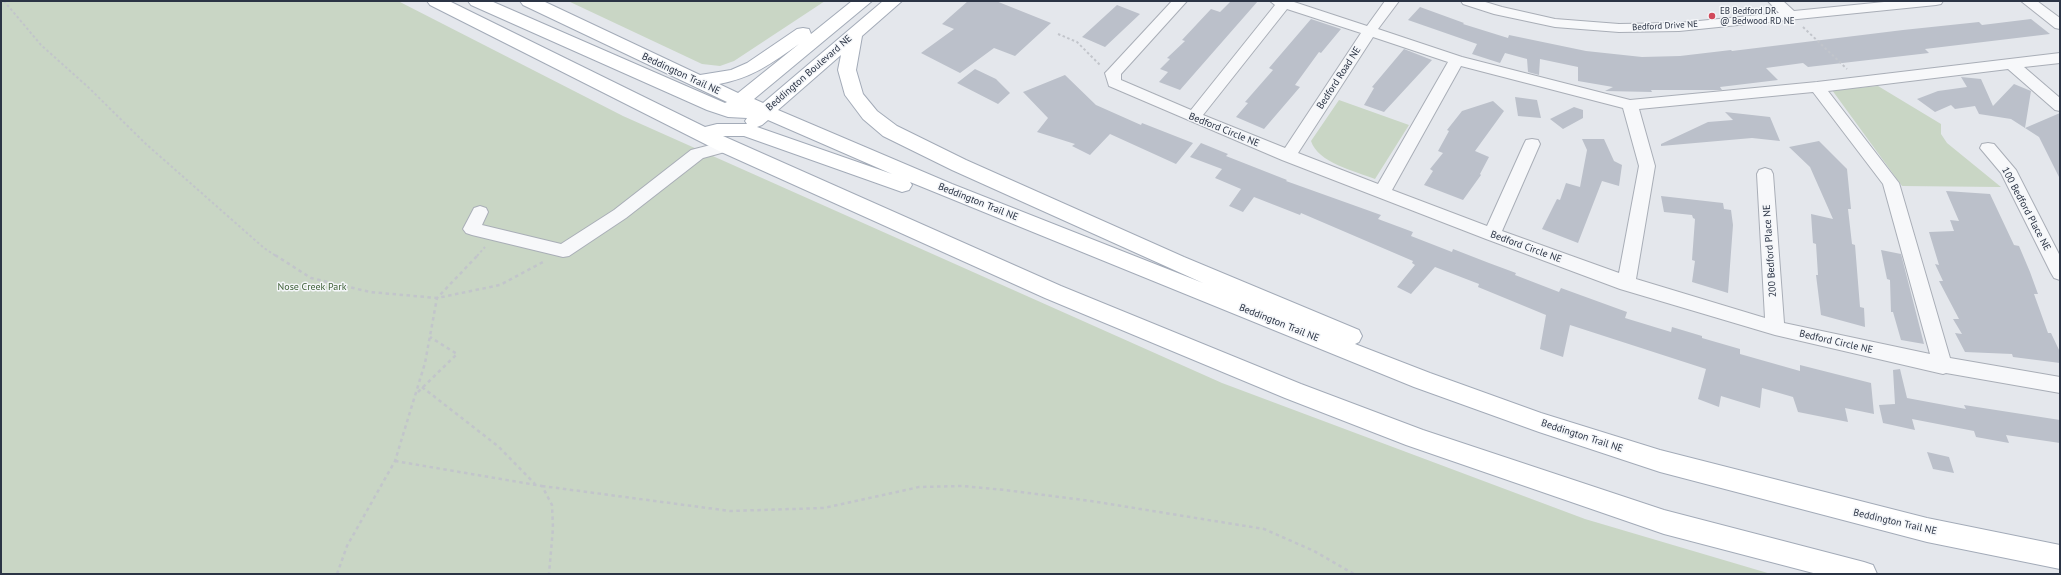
<!DOCTYPE html>
<html>
<head>
<meta charset="utf-8">
<style>
  body { margin:0 }
  #map { position:relative; width:2061px; height:575px; overflow:hidden; background:#e4e7ec; font-family:"PT Sans",sans-serif }
  canvas { display:block }
  .frame { position:absolute; inset:0; border:2px solid #2b3445; pointer-events:none }
</style>
</head>
<body>
<div id="map">
<canvas width="2061" height="575"></canvas>
<div class="frame"></div>
</div>
<script>
const c = document.querySelector('canvas').getContext('2d');
c.lineJoin = 'round';
function fillPath(path, color) { c.fillStyle = color; c.fill(path, 'evenodd'); }
function strokePath(path, color, width, dash) { c.strokeStyle = color; c.lineWidth = width; c.lineCap = dash ? 'butt' : 'round'; c.setLineDash(dash || []); c.stroke(path); }
function write(font, color, halo, rows, align = 'center') {
  c.font = font + ' "PT Sans",sans-serif'; c.lineWidth = 3; c.setLineDash([]); c.textBaseline = 'middle'; c.strokeStyle = halo; c.fillStyle = color; for (const [text, x, y, turn = 0] of rows) {
    c.save(); c.translate(x, y); c.rotate((+turn || 0) * Math.PI / 180); c.textAlign = isNaN(turn) ? turn : align; if (halo) c.strokeText(text, 0, 0); c.fillText(text, 0, 0); c.restore();
  }
}
fillPath(new Path2D(`
  M1,1H398L623,116L1222,383L1585,519L1771,574H1Z
  M568,1H825L734,61L720,66L702,64Z
  M1878,86L1941,124V134L1947,143L2001,187L1902,186L1832,90Z
  M1339,100L1409,125L1375,179C1355,171 1318,163 1311,141Z`), '#c9d6c5');
fillPath(new Path2D(`
  M968,1H996L1051,23L1015,56L994,48L960,73L921,53L954,29L942,24Z
  M1231,1H1258L1180,90L1159,82L1168,72L1160,69L1170,59L1167,58L1185,41L1182,40L1211,9L1220,12Z
  M1117,5L1140,14L1105,47L1082,37Z
  M1420,7L1464,23L1463,24L1508,38L1509,35L1586,51L1642,57L1680,56L1731,50L1732,51L1903,30L1979,22L1982,25L2031,19L2050,34L1925,49L1929,53L1808,67L1803,63L1766,68L1778,80L1720,87L1722,90H1651L1652,92L1605,91L1613,87L1578,81V67L1540,59L1539,75L1528,72L1527,59L1505,53L1500,63L1472,54L1477,44L1408,20Z
  M1311,19L1341,29L1321,53L1319,52L1295,85L1300,87L1264,129L1236,117L1248,103L1245,102L1273,70L1269,68Z
  M1404,49L1432,60L1384,112L1364,105L1374,88L1372,87Z
  M975,69L996,79L1010,93L998,104L957,83Z
  M1065,75L1096,105L1141,125L1142,123L1193,143L1176,164L1110,134L1090,155L1072,146L1075,144L1037,132L1048,118L1023,92Z
  M1961,77L1981,79L1993,106L2014,84L2031,91L2025,128L2060,113V179L2039,137L2011,119L1979,114L1975,106L1955,109L1951,105L1935,112L1917,99L1938,91L1967,87Z
  M1515,97L1537,100L1541,118L1518,116Z
  M1493,101L1504,111L1475,151L1489,157L1480,174L1481,175L1463,200L1424,185L1433,171L1430,169L1443,153L1438,151L1449,131L1447,130L1462,111Z
  M1574,107L1583,110V118L1563,129L1550,119Z
  M1725,112L1770,117L1780,141L1752,138L1661,146V144L1708,122L1733,120Z
  M1582,139H1604L1614,161L1622,165L1619,186L1602,181L1578,243L1542,229L1557,199L1560,200L1566,183L1580,187L1587,150Z
  M1819,141L1847,169L1851,209H1848L1852,244L1855,245L1860,307L1864,308L1865,327L1821,315L1816,275H1818L1816,244L1813,243L1811,214L1833,219L1810,167L1789,147Z
  M1201,143L1228,154L1226,156L1287,180L1286,181L1381,215L1378,219L1413,232L1411,236L1452,252L1453,249L1489,263L1516,273L1515,275L1559,292L1561,288L1627,312L1625,318L1671,332L1672,327L1702,336V338L1740,349V354L1800,371V365L1871,383L1874,414L1845,408L1848,422L1798,412L1793,397L1762,388L1760,408L1721,396L1719,407L1698,399L1706,369L1570,325L1563,357L1540,349L1546,315L1478,287L1479,284L1435,267L1411,294L1397,287L1415,265L1412,263L1413,261L1301,213L1300,215L1254,197L1243,212L1229,206L1241,189L1215,178L1222,169L1190,157Z
  M1946,191L1990,194L2014,245L2019,246L2030,272L2038,294H2034L2048,333H2051L2060,352V363L2013,357L2012,354L1965,352L1955,333L1962,334L1953,319H1959L1939,281H1943L1935,264L1939,265L1929,232L1954,231L1950,220L1959,221Z
  M1661,196L1723,203L1724,209L1731,210L1733,225L1728,293L1692,282L1695,261L1692,260L1695,219L1693,218L1692,215L1664,212Z
  M1881,250L1901,254L1924,344L1901,340L1893,312H1891L1890,280L1887,279Z
  M1900,369L1907,398L1966,409L1964,405L2060,420V443L2006,435L2009,443L1976,437L1974,431L1912,419L1915,430L1883,423L1879,405L1895,404L1893,370Z
  M1927,452L1949,457L1954,473L1933,469Z`), '#bbc0ca');
const minor = new Path2D(`
  M1172,1H1187L1121,74V80L1191,110L1275,5L1270,1H1291L1367,26L1385,1H1399L1378,29L1462,57L1630,100L1817,82L2060,53V63L2024,67L2060,98V111L2055,110L2008,69L1828,91L1899,183L1950,358L2060,377V393L1946,373L1943,374L1775,335L1620,289L1486,239L1282,160L1109,86L1105,73L1108,70ZM1287,9L1361,33L1285,148L1203,115ZM1373,37L1448,62L1378,184L1298,153ZM1461,66L1623,108L1639,166L1619,273L1502,231L1540,144L1538,140L1532,139L1526,140L1524,144L1487,226L1392,190ZM1813,92L1883,184L1930,354L1784,323L1773,174L1771,170L1765,168L1759,170L1757,174L1765,318L1636,279L1655,166L1639,109Z
  M1461,1H1482L1502,7L1555,19L1619,24L1679,23L1779,13L1768,1H1783L1794,11L1894,1H1943L1941,4L1936,5L1679,31L1619,32L1555,27L1494,14L1463,4Z
  M2021,1H2037L2060,18V29L2055,28Z
  M726,141L732,142L734,146L732,150L703,158L626,218L569,256L563,257L472,235L466,233L463,229L474,208L480,206L486,208L488,212L482,225L561,244L614,210L691,150Z
  M1988,143L1994,144L2016,170L2060,256V280L2054,278L2051,273L2001,173L1980,148L1982,144Z`);
const major = new Path2D(`
  M427,1H449L705,127L717,124H747L745,121L747,118L728,117L707,110L471,5L468,1H491L725,103L727,102L523,5L520,1H543L700,75L731,70L747,63L797,29L803,28L809,29L811,34L852,1H872L754,99L763,103L883,1H902L862,36L856,70L863,94L877,111L897,126L966,160L1184,257L1359,330L1362,336L1359,342L1355,344L1430,373L1541,413L1660,450L1927,518L2060,545V569L1927,542L1660,472L1539,432L1414,387L910,182L912,185L909,190L902,192L744,136H723L1061,286L1301,384L1423,430L1664,510L1864,562L1873,565L1877,574H1817L1664,534L1406,445L1285,398L1045,298L719,151L430,5ZM799,44L738,93L719,84C752,78 772,63 799,44ZM841,55L838,70L845,95L863,119L883,136L952,170L1203,283L952,184L778,110ZM768,120L892,174L757,127L762,125Z`);
strokePath(minor, '#a9aeb7', 2);
strokePath(major, '#a3abb8', 2);
strokePath(new Path2D(`
  M4,1L41,45L88,87L146,144L264,248L276,256
  M1803,27L1847,69
  M1058,34L1077,42L1100,65
  M477,256L485,247`), '#c2c5cb', 2, [2.5, 2.5]);
strokePath(new Path2D(`
  M275,255L311,278L370,292L437,298L500,285L543,262
  M422,387L499,447L535,484
  M418,392L457,354L430,337
  M395,461L542,486L552,505L553,528L549,574
  M542,486L730,511L824,508L919,487L962,486L1005,490L1091,501L1264,529L1314,551L1354,574
  M337,574L347,546L395,461L425,363L437,298L478,255`), '#c2c5cb', 2.5, [3.5, 3.5]);
fillPath(minor, '#f7f8fa');
fillPath(major, '#fff');
for (const [x, y, r, color] of [
  [1712,16,4,"#d1495b"]
]) { const dot = new Path2D(); dot.arc(x, y, r, 0, 2 * Math.PI); c.fillStyle = color; c.fill(dot); strokePath(dot, '#f4f6f9', 1.5); }
write('9px', '#2b3445', '#f4f6f9', [
  ["EB Bedford DR",1720,11],
  ["@ Bedwood RD NE",1720,21]
], 'left');
write('9px', '#2b3445', '#f4f6f9', [
  ["Bedford Drive NE",1665,26,-3]
]);
write('10px', '#2b3445', '#f4f6f9', [
  ["Beddington Boulevard NE",809,73,-41],
  ["Beddington Trail NE",681,74,25],
  ["Bedford Road NE",1339,78,-57],
  ["Bedford Circle NE",1224,130,22],
  ["Beddington Trail NE",978,202,22],
  ["100 Bedford Place NE",2026,209,62],
  ["Bedford Circle NE",1526,247,20],
  ["200 Bedford Place NE",1770,251,-94],
  ["Beddington Trail NE",1279,323,22],
  ["Bedford Circle NE",1836,342,13],
  ["Beddington Trail NE",1582,436,18],
  ["Beddington Trail NE",1895,522,13]
]);
write('10px', '#3f6138', '#f4f6f9', [
  ["Nose Creek Park",312,287]
]);
</script>
</body>
</html>
